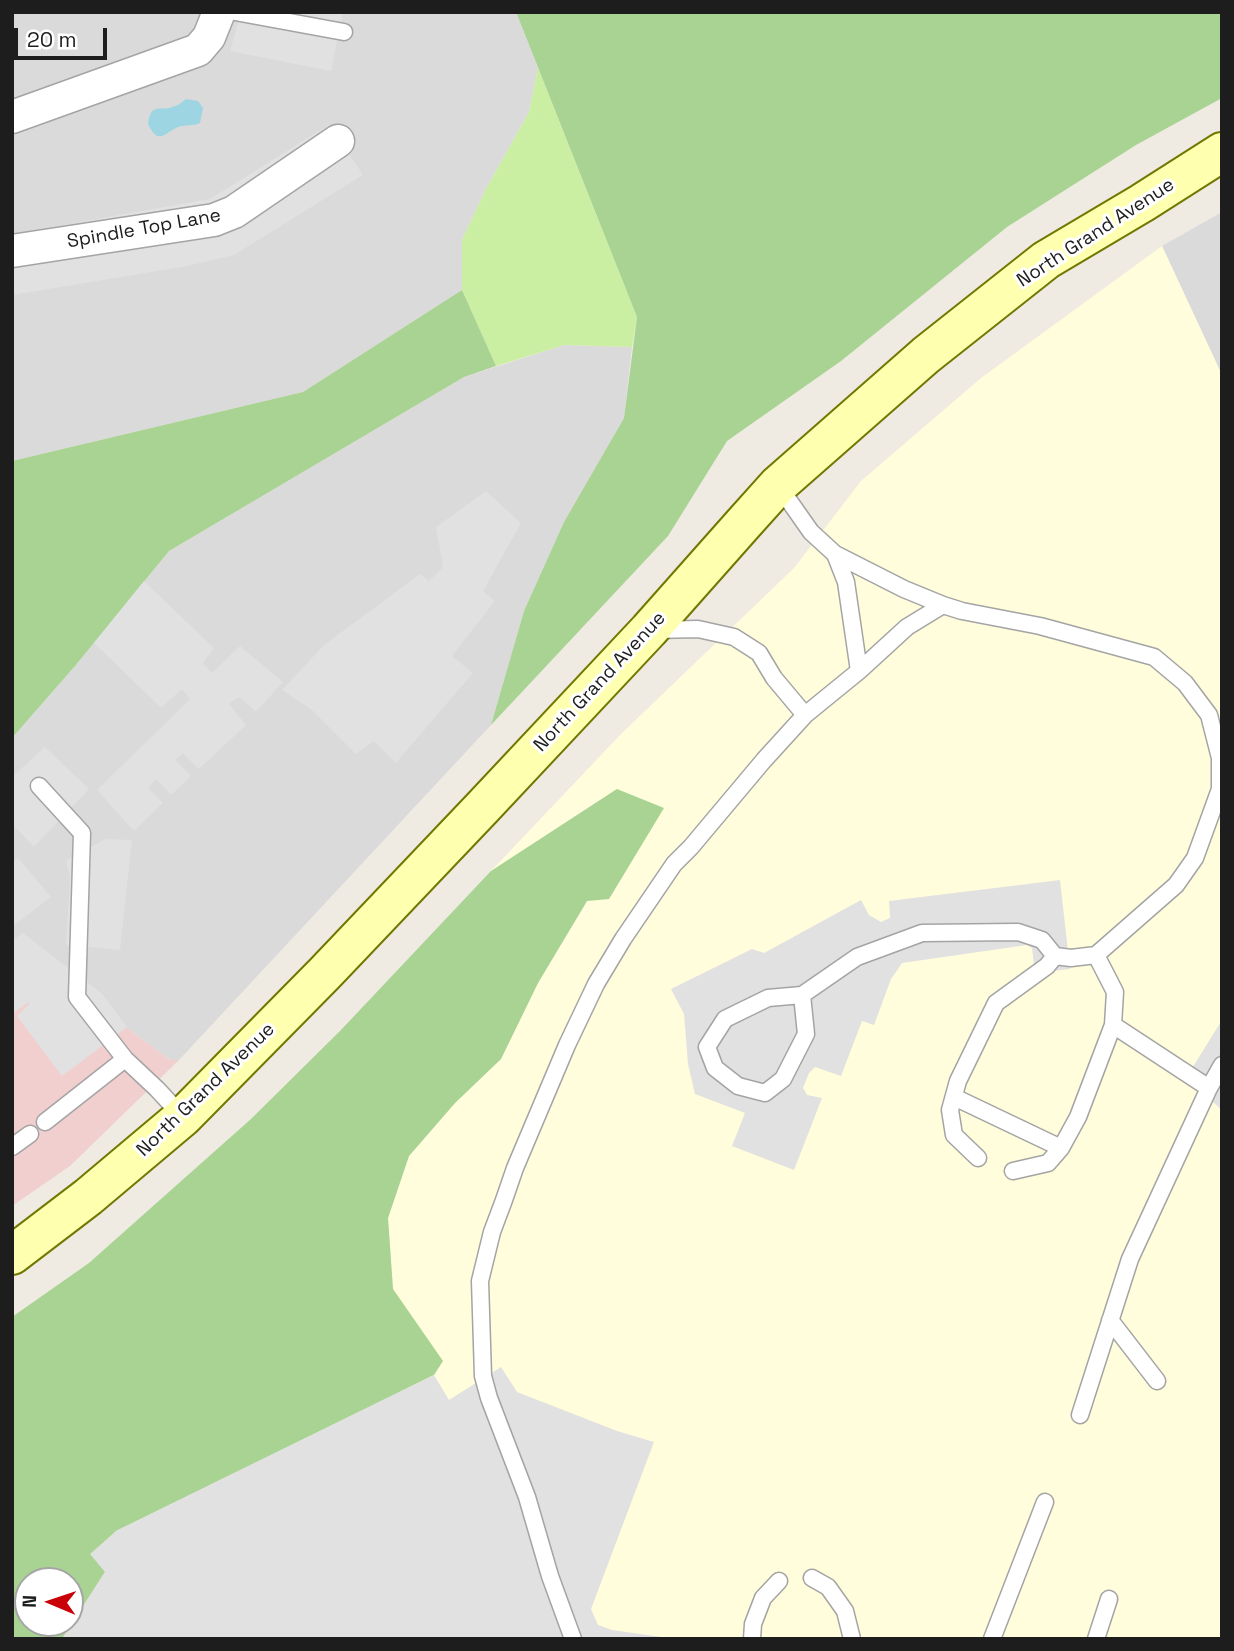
<!DOCTYPE html>
<html>
<head>
<meta charset="utf-8">
<style>
  body { margin:0 }
  #map { position:relative; width:1234px; height:1651px; overflow:hidden; background:#efeae2; font-family:"Space Grotesk",sans-serif }
  canvas { display:block }
  .frame { position:absolute; inset:0; border:14px solid #1d1d1d; pointer-events:none }
  .north { position:absolute; left:14px; top:1567px; width:70px; height:70px; box-sizing:border-box; background:#fff; border:2px solid #a5a5a5; border-radius:50%; rotate:272deg; font-size:19px; font-weight:700; line-height:28px; text-align:center; color:#1d1d1d }
  .north::after { content:''; display:block; margin:auto; width:24px; height:32px; background:#ca0009; clip-path:polygon(50% 0,100% 100%,50% 72%,0 100%) }
  .scale { position:absolute; left:14px; top:28px; width:93px; height:32px; box-sizing:border-box; border:4px solid #1d1d1d; border-top:0; padding-left:9px; font-size:21px; line-height:24px; white-space:nowrap; color:#1d1d1d; -webkit-text-stroke:5px #fff; paint-order:stroke }
</style>
</head>
<body>
<div id="map">
<canvas width="1234" height="1651"></canvas>
<div class="frame"></div>
<div class="north">N</div>
<div class="scale">20 m</div>
</div>
<script>
const c = document.querySelector('canvas').getContext('2d');
c.lineJoin = 'round';
function fillPath(path, color) { c.fillStyle = color; c.fill(path, 'evenodd'); }
function strokePath(path, color, width, dash) { c.strokeStyle = color; c.lineWidth = width; c.lineCap = dash ? 'butt' : 'round'; c.setLineDash(dash || []); c.stroke(path); }
function write(font, color, halo, rows, align = 'center') {
  c.font = font + ' "Space Grotesk",sans-serif'; c.lineWidth = 6; c.setLineDash([]); c.textBaseline = 'middle'; c.strokeStyle = halo; c.fillStyle = color; for (const [text, x, y, turn = 0] of rows) {
    c.save(); c.translate(x, y); c.rotate((+turn || 0) * Math.PI / 180); c.textAlign = isNaN(turn) ? turn : align; if (halo) c.strokeText(text, 0, 0); c.fillText(text, 0, 0); c.restore();
  }
}
fillPath(new Path2D(`
  M12,12H516L538,68L529,112L486,189L462,240V290L303,392L12,461Z
  M1222,212V375L1162,246Z
  M564,345L632,347L624,418L564,522L524,611L491,725L179,1060H170L127,1028L102,994L23,934L12,941V738L75,666L169,551L464,377Z`), '#dbdada');
fillPath(new Path2D(`
  M23,933L102,994L127,1028L170,1060H179L70,1166L12,1206V941Z`), '#f2cfcf');
fillPath(new Path2D(`
  M1162,246L1222,375V1639H62L443,1362L393,1290L388,1218L409,1156L455,1103L501,1059L538,983L588,900L609,899L617,789L491,871L621,734L794,568L861,481L981,378Z`), '#fffddb');
fillPath(new Path2D(`
  M538,68L637,317L632,347L564,345L496,366L462,290V240L486,189L529,112Z`), '#cbefa2');
fillPath(new Path2D(`
  M516,12H1222V98L1136,145L1007,227L841,361L727,441L668,536L491,725L524,611L564,522L624,418L637,317Z
  M462,290L496,366L464,377L169,551L75,666L12,738V461L303,392Z
  M617,789L664,808L609,899L587,901L538,983L501,1059L455,1103L409,1156L388,1218L393,1289L443,1361L434,1375L116,1531L105,1572L62,1639H12V1317L89,1263L251,1119L340,1031L491,871ZM28,1581H70V1623H28Z`), '#a8d392');
fillPath(new Path2D(`
  M241,12H343L331,71L230,51Z
  M330,124L363,175L234,255L187,266L12,295V234L210,199Z
  M486,491L521,523L483,591L495,601L452,656L473,673L396,763L374,741L356,754L312,710L282,690L324,645L420,574L429,581L443,567L436,527Z
  M144,581L214,648L203,663L212,673L240,646L283,682L256,712L239,697L229,704L246,725L199,769L183,753L175,760L191,776L171,795L156,779L148,788L163,803L134,831L97,790L190,699L182,689L161,708L94,643Z
  M45,747L89,789L34,847L12,824V777Z
  M105,839L132,840L120,950L66,945L70,877L66,861Z
  M18,858L51,897L12,927V862Z
  M1060,880L1070,969L1035,973L1032,948L1027,945L902,963L891,979L874,1025L862,1021L841,1076L815,1067L809,1073L803,1088L807,1095L822,1098L794,1170L732,1146L745,1113L695,1094L688,1064L684,1014L671,989L752,949L764,953L861,900L869,915L881,922L890,918L889,901Z
  M23,933L102,994L127,1027L62,1076L17,1016L29,1004V1002L12,1014V941Z
  M1222,1020V1110L1186,1078Z
  M501,1367L517,1392L617,1431L654,1442L591,1609L598,1625L612,1630L676,1639H62L105,1572L90,1554L116,1531L434,1375L449,1400Z`), '#e1e1e1');
fillPath(new Path2D(`
  M186,99L198,101L203,108L200,123C191,127 183,124 176,128C164,134 158,145 148,124C151,100 162,113 175,106C179,105 182,102 186,99Z`), '#9dd5e2');
const lane = new Path2D(`
  M235,12L344,32
  M778,485L811,532L835,554L904,589L943,605L962,611L1040,626L1154,657L1185,683L1209,715L1220,758V789L1195,858L1176,885L1096,955L1071,958L1055,956L1042,940L1018,932L922,933L857,957L802,995L768,998L725,1019L707,1047L715,1068L738,1086L765,1093L783,1079L806,1034L802,995
  M835,554L846,582L859,671
  M655,630L698,629L734,637L759,653L774,678L805,715
  M39,786L82,833L77,997L125,1059L157,1089L183,1117
  M1113,1025L1209,1088
  M954,1097L1061,1148
  M45,1122L125,1059
  M12,1147L30,1134
  M978,1158L954,1135L950,1110L958,1081L996,1003L1047,966L1055,956
  M1013,1171L1048,1163L1061,1148L1078,1117L1113,1025L1115,992L1096,955
  M1110,1320L1157,1381
  M1080,1415L1130,1259L1209,1088L1222,1065
  M812,1578L828,1587L845,1611L852,1639
  M573,1639L550,1576L527,1497L489,1398L483,1376L480,1281L492,1232L504,1200L515,1168L567,1045L596,984L623,939L674,864L691,847L764,760L805,715L859,671L907,627L943,605
  M752,1639L753,1624L763,1598L779,1581
  M992,1639L1045,1502
  M1096,1639L1109,1599`);
const street = new Path2D(`
  M12,117L198,50L209,37L219,12
  M12,251L214,220L234,212L338,141`);
const secondary = new Path2D(`
  M12,1255L88,1197L183,1117L325,973L482,808L649,630L743,524L778,485L926,355L1046,260L1142,203L1222,152`);
strokePath(lane, '#a4a4a4', 19);
strokePath(street, '#a4a4a4', 35);
strokePath(secondary, '#707800', 42);
strokePath(lane, '#fff', 16);
strokePath(street, '#fff', 32);
strokePath(secondary, '#ffffb0', 38);
write('19px', '#1d1d1d', '#fff', [
  ["Spindle Top Lane",144,229,-10],
  ["North Grand Avenue",1096,233,-33],
  ["North Grand Avenue",600,682,-47],
  ["North Grand Avenue",206,1090,-44]
]);
</script>
</body>
</html>
